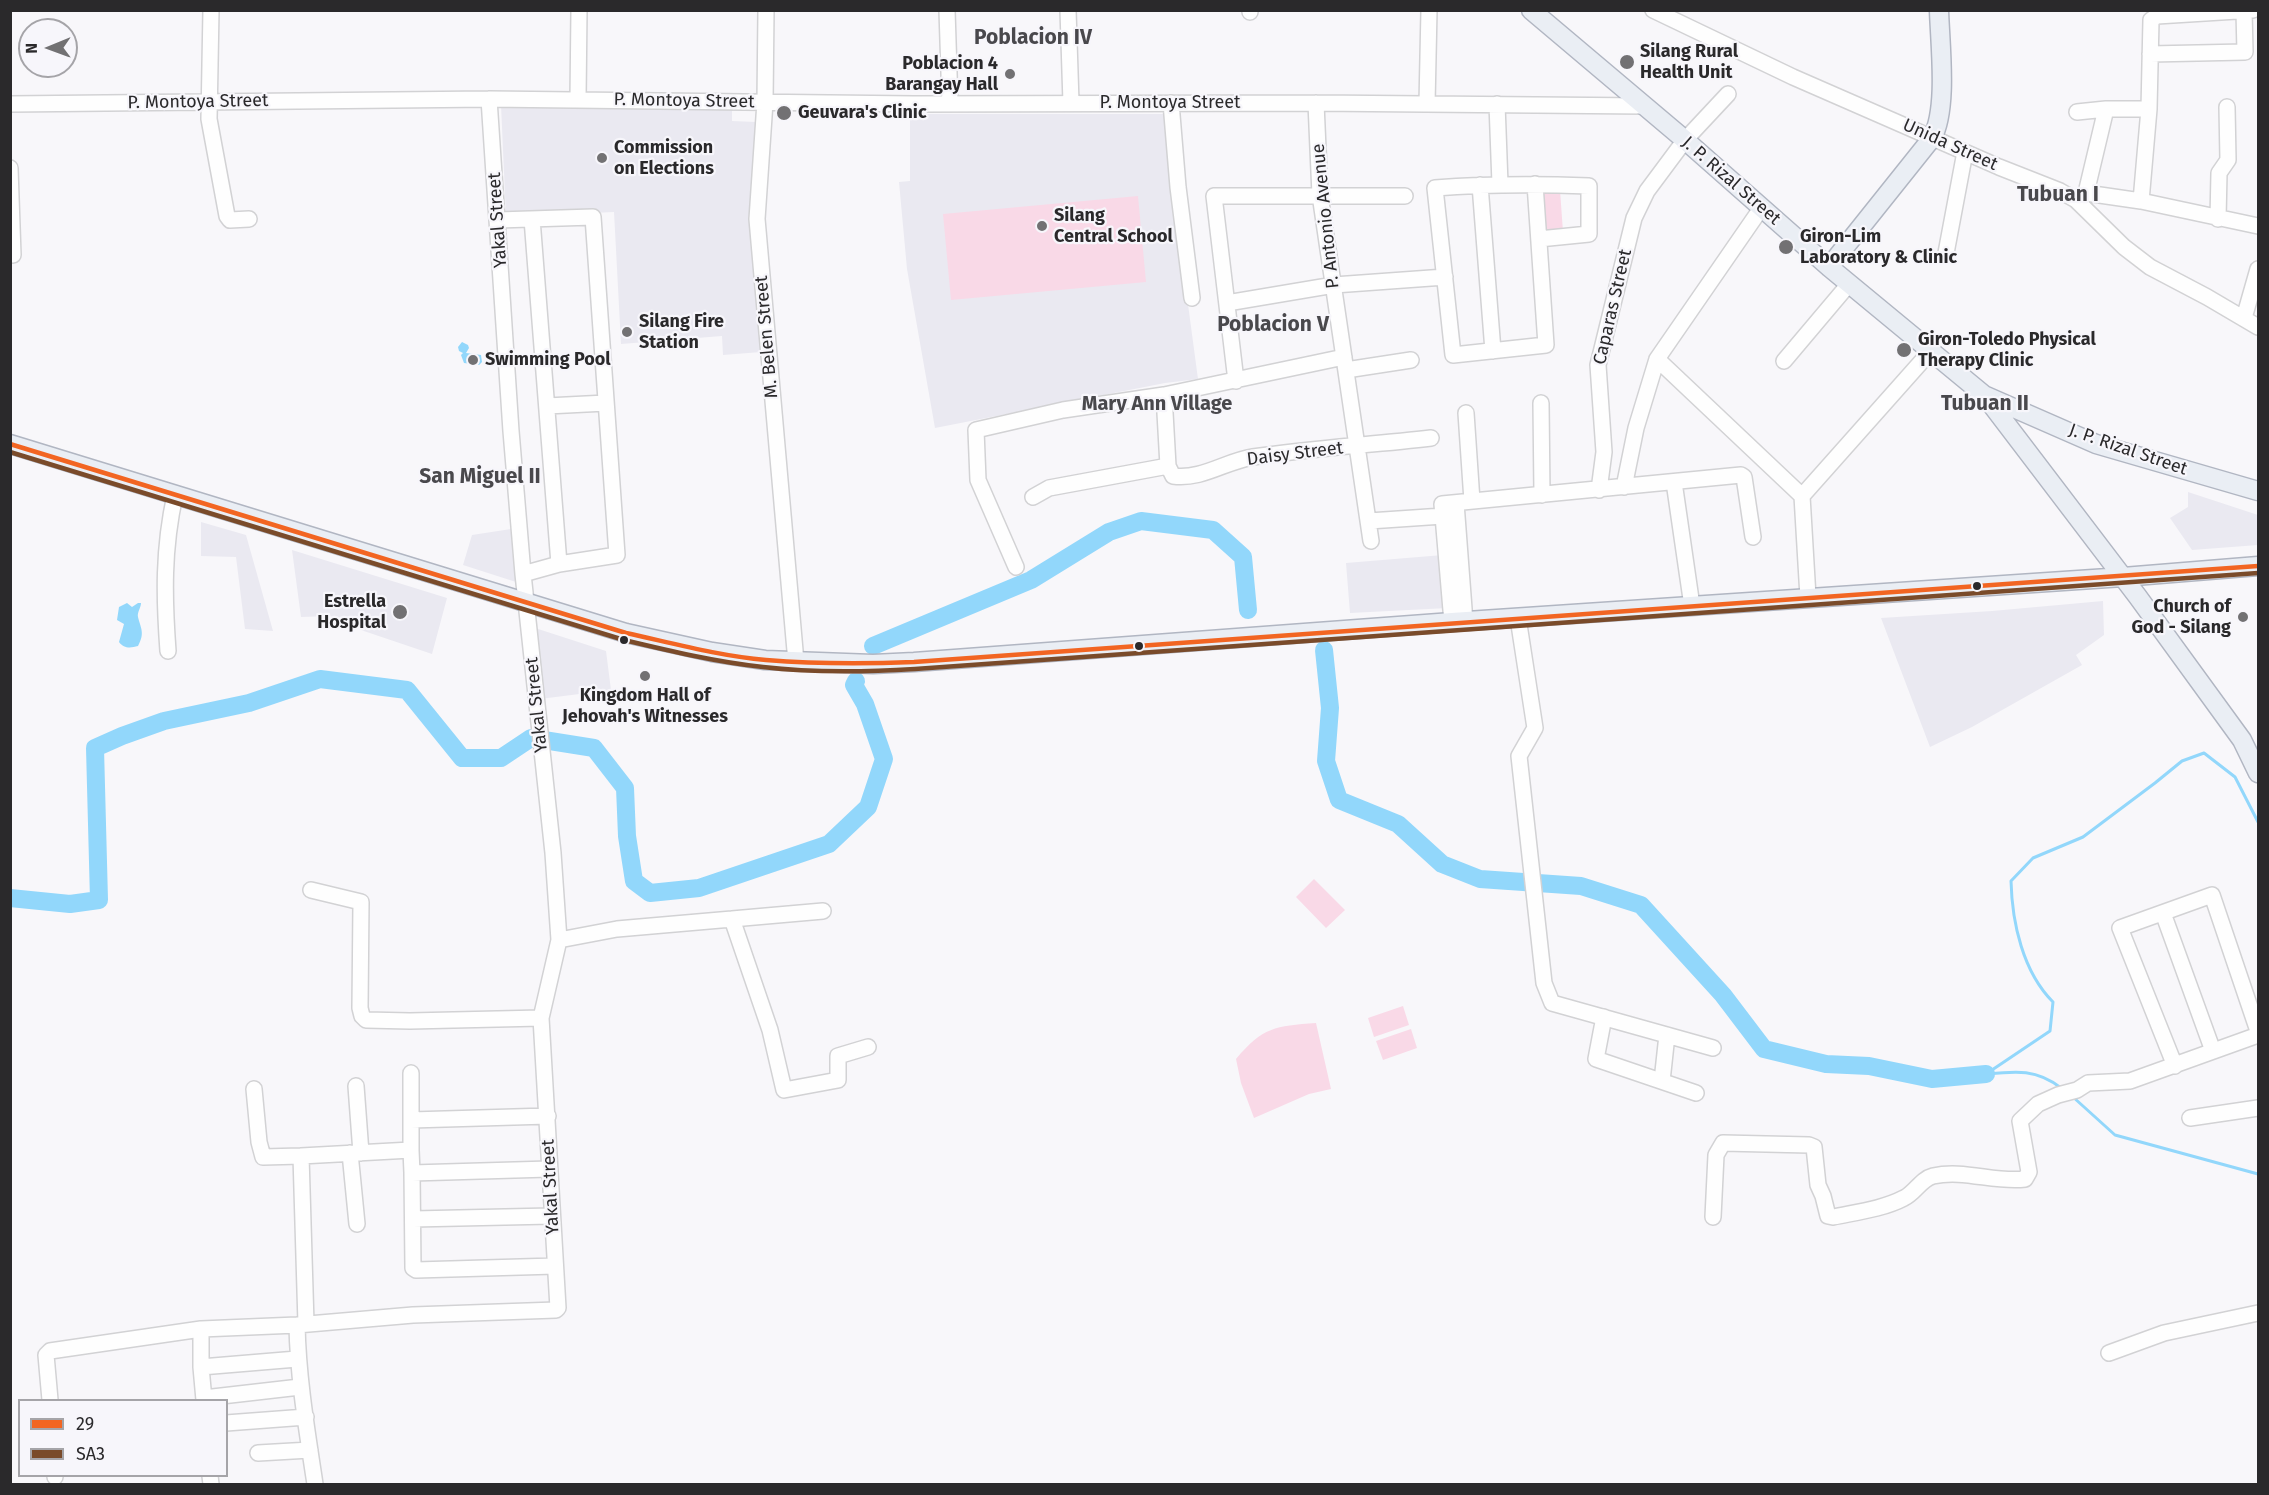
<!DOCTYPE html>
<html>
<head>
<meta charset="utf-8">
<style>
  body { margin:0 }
  #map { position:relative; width:2269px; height:1495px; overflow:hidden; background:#f8f7fa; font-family:"Fira Sans",sans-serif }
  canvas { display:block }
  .frame { position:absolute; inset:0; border:12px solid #2a292b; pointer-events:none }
  .legend { position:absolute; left:18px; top:1399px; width:210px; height:78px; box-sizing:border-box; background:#f7f6fb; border:2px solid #a5a4a8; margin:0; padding:8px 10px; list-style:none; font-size:18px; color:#2a292b }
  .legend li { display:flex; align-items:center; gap:12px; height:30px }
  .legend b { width:30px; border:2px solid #a5a4a8 }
  .north { position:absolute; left:18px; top:18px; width:60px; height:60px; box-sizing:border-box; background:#f7f6fb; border:2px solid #a5a4a8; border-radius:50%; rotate:269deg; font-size:16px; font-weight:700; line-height:24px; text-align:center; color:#2a292b }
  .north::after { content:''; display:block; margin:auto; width:21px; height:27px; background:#727173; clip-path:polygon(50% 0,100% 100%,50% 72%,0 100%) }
</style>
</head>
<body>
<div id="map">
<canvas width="2269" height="1495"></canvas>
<div class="frame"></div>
<ul class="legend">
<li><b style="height:8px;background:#f26522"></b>29</li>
<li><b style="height:8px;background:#7a4b2a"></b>SA3</li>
</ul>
<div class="north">N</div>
</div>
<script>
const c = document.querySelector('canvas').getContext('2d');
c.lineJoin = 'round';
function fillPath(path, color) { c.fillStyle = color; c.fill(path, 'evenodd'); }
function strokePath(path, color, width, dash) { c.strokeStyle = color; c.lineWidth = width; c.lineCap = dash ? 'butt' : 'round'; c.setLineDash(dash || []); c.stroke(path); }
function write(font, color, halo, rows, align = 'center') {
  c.font = font + ' "Fira Sans",sans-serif'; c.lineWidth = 4.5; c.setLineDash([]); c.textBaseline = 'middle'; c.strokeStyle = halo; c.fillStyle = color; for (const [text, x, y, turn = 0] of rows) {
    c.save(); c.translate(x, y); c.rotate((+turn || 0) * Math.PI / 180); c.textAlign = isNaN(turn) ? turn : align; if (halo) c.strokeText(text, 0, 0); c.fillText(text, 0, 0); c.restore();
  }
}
fillPath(new Path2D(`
  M501,105L732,110V121L756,122L751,229L761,352L723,355L722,336L621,344L614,212L506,217Z
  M910,114H1170L1185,282L1198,379L1165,383L935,428L907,269L899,182L910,181Z
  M2188,492L2258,515V545L2192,550L2170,518L2188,507Z
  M201,522L246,535L273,631L245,629L236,557L201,556Z
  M511,529L516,582L463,565L472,535Z
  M292,550L447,598L432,654L352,627L330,616L301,617Z
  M1443,555L1448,608L1350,613L1346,563Z
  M2103,601L2104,635L2076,655L2082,665L1972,727L1930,747L1881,618L1992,611Z
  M532,627L606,651L611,690L540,699Z`), '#eae9f1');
fillPath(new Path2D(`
  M1560,190L1563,232L1543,234L1541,191Z
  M1138,196L1146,282L951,300L943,214Z
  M1314,879L1345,910L1326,928L1296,897Z
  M1403,1006L1409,1025L1374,1037L1368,1018Z
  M1316,1023L1331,1089L1309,1094L1254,1118L1241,1083L1236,1059C1263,1027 1275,1026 1316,1023Z
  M1411,1029L1417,1048L1383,1060L1376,1041Z`), '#f9d9e7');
fillPath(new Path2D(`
  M462,342L468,345L469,348L466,353L481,355L482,362L479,365L464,363L461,355L463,353L459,351L458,347Z
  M127,603L132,607L138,603H141C141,608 137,612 138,617C141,629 145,633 138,646C131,648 124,649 119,642L124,624L117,620L119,607Z`), '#92d7fb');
strokePath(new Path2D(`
  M1986,1074L2050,1031L2053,1002C2023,972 2012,923 2011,881L2033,858L2083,837L2155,783L2182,761L2204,753L2235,777L2258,822
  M1988,1074C2016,1071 2037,1069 2061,1088
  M2073,1097L2115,1135L2258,1174`), '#92d7fb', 3);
strokePath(new Path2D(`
  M873,646L1031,580L1109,532L1141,521L1213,530L1243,557L1248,610
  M1324,650L1330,708L1326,761L1339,800L1398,824L1442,864L1480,879L1581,886L1641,905L1723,995L1764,1049L1826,1064L1869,1066L1932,1079L1986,1074
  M10,898L70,904L99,900L95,748L122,736L164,721L249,703L320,679L407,690L462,758H501L531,738L594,748L625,788L627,836L634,881L650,893L699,888L829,844L868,807L884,759L865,704L854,685L856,681`), '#92d7fb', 18);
const minor = new Path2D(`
  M211,10L209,119L227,216L230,220L249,219
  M766,10L765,102L757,219L796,662
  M947,10L950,104
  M1068,10L1071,103
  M1653,10L1793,77L1999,167L2060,191L2076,200L2124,247L2150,267L2207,297L2258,327
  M1250,12V10
  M2150,54L2245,52L2244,11
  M578,99L579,10
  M1171,103L1178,187L1192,298
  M1316,103L1320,195L1371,541
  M10,104L489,99L914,104L1316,103L1645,106
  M1427,104L1429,10
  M1497,104L1500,184
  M2077,112L2106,109H2149
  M10,168L13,255
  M1535,184L1546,345L1453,355L1435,188C1487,184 1537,184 1589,186V234L1539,239
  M1480,185L1493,351
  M2086,193L2141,201L2258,226
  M2078,199L2086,193L2106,109
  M2141,201L2149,109L2151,20L2157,16L2253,10
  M532,219L559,564
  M2218,219L2219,173L2228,160L2227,107
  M498,220L593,217L617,555L559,564L523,574
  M1946,253L1965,152
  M1227,303L1334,285L1445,277
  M2244,318L2258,269
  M1657,359L1802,496
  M1784,361L1849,284
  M1346,370L1411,360
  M1236,381L1214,196H1405
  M1164,395L1168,466L1173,476C1202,480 1226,461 1253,457C1312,448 1372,445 1431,438
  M1541,403L1542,495
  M547,406L606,403
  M1466,413L1472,501
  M1674,482L1692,606
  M1624,487L1636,428L1657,359L1762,207
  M1599,490L1604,452L1598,365L1634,218L1647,191L1685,140L1728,94
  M1802,496L1930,352
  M1802,496L1808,597
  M1033,497L1049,488L1168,466
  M1456,503L1465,622
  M1369,521L1443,516
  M1016,567L978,480L976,430L1063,410L1164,395L1344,357
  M1518,618L1535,728L1519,756L1544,983L1552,1003L1713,1048
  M1452,622L1442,504L1741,475L1744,477L1753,537
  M168,651C164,597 163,549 175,495
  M311,890L361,902L360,1008L362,1016L366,1020L410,1021L541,1018
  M2163,913L2213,1051
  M732,919L823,911
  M559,940L617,929L732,919L770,1030L784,1090L838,1080V1056L868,1047
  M1604,1017L1596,1059L1696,1093
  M2175,1066L2120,928L2212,895L2258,1031
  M411,1073V1150
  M1662,1081L1667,1035
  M356,1086L361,1153
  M254,1089L259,1142L263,1157L301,1156
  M2190,1118L2258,1108
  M411,1120L548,1116
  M350,1153L357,1224
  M549,1169L412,1173L413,1268L416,1270L555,1266
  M1713,1217L1716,1155L1723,1143L1809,1145L1814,1147L1818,1185L1823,1196L1828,1216L1833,1217C1857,1212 1883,1209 1904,1198C1915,1193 1921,1179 1933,1176C1964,1169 1995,1183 2025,1179L2029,1172L2020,1121L2038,1104L2058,1095L2077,1090L2088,1083L2130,1081L2258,1035
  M413,1219L551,1216
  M306,1324L301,1156L411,1150L412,1173
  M297,1325C298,1378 307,1431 315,1484
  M201,1329L297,1325L413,1315L556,1310L558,1308L541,1018L559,940L553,853L523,574L511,431L489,99
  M2109,1353L2164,1333L2258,1313
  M201,1367L297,1359
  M204,1398L300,1387
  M50,1400L46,1355L50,1351L201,1329V1367L204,1400
  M226,1423L306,1417
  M258,1453L310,1450
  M55,1476V1477
  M210,1476L211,1484`);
const major = new Path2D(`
  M1531,10L1685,140L1829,267L1984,395L2096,444L2258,491
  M1829,267L1932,138C1948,109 1940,45 1939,10
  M1985,396L2138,597L2242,740L2258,773
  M10,444L626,633L712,652L765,660L873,664L914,662L1452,622L2123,577L2258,566`);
strokePath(minor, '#d2d2d4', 18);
strokePath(major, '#b1b6c2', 21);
strokePath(minor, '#fefefe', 15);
strokePath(major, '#eaeef4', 18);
strokePath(new Path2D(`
  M10,444L626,633C672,643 719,656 766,660C815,664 865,664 914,662L2258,566`), '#f26522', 4.5);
strokePath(new Path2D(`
  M10,452L624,640C670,651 716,662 763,667C813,673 865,672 915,669L2258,573`), '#7a4b2a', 4.5);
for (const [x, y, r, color] of [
  [1627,62,8,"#727173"],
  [1010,74,6,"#727173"],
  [784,113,8,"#727173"],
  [602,158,6,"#727173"],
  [1042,226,6,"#727173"],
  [1786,247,8,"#727173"],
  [627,332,6,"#727173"],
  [1904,350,8,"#727173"],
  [473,360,6,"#727173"],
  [1977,586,5,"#2a292b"],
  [400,612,8,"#727173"],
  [2243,617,6,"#727173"],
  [624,640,5,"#2a292b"],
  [1139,646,5,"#2a292b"],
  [645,676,6,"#727173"]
]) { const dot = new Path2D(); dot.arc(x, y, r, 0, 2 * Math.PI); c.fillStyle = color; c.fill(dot); strokePath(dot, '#f7f6fb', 2); }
write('bold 18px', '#2a292b', '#f7f6fb', [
  ["Silang Rural",1640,52],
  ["Health Unit",1640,73],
  ["Poblacion 4",998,64,"right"],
  ["Barangay Hall",998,85,"right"],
  ["Geuvara's Clinic",798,113],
  ["Commission",614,148],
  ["on Elections",614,169],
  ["Silang",1054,216],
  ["Central School",1054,237],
  ["Giron-Lim",1800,237],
  ["Laboratory & Clinic",1800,258],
  ["Silang Fire",639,322],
  ["Station",639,343],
  ["Giron-Toledo Physical",1918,340],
  ["Therapy Clinic",1918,361],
  ["Swimming Pool",485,360],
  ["Estrella",386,602,"right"],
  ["Hospital",386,623,"right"],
  ["Church of",2231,607,"right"],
  ["God - Silang",2231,628,"right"],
  ["Kingdom Hall of",645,696,"center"],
  ["Jehovah's Witnesses",645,717,"center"]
], 'left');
write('18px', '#2a292b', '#f7f6fb', [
  ["P. Montoya Street",684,101,1],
  ["P. Montoya Street",198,102,-1],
  ["P. Montoya Street",1170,103],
  ["Unida Street",1950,145,24],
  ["J. P. Rizal Street",1731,181,41],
  ["P. Antonio Avenue",1326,216,-96],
  ["Yakal Street",498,220,-94],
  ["Caparas Street",1613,307,-77],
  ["M. Belen Street",767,337,-95],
  ["J. P. Rizal Street",2128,450,19],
  ["Daisy Street",1295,454,-7],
  ["Yakal Street",537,705,-96],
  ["Yakal Street",551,1187,-93]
]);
write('bold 20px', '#49484c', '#f7f6fb', [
  ["Mary Ann Village",1157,404]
]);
write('bold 21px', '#49484c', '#f7f6fb', [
  ["Poblacion IV",1033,38],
  ["Tubuan I",2058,195],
  ["Poblacion V",1273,325],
  ["Tubuan II",1985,404],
  ["San Miguel II",480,477]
]);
</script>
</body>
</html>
